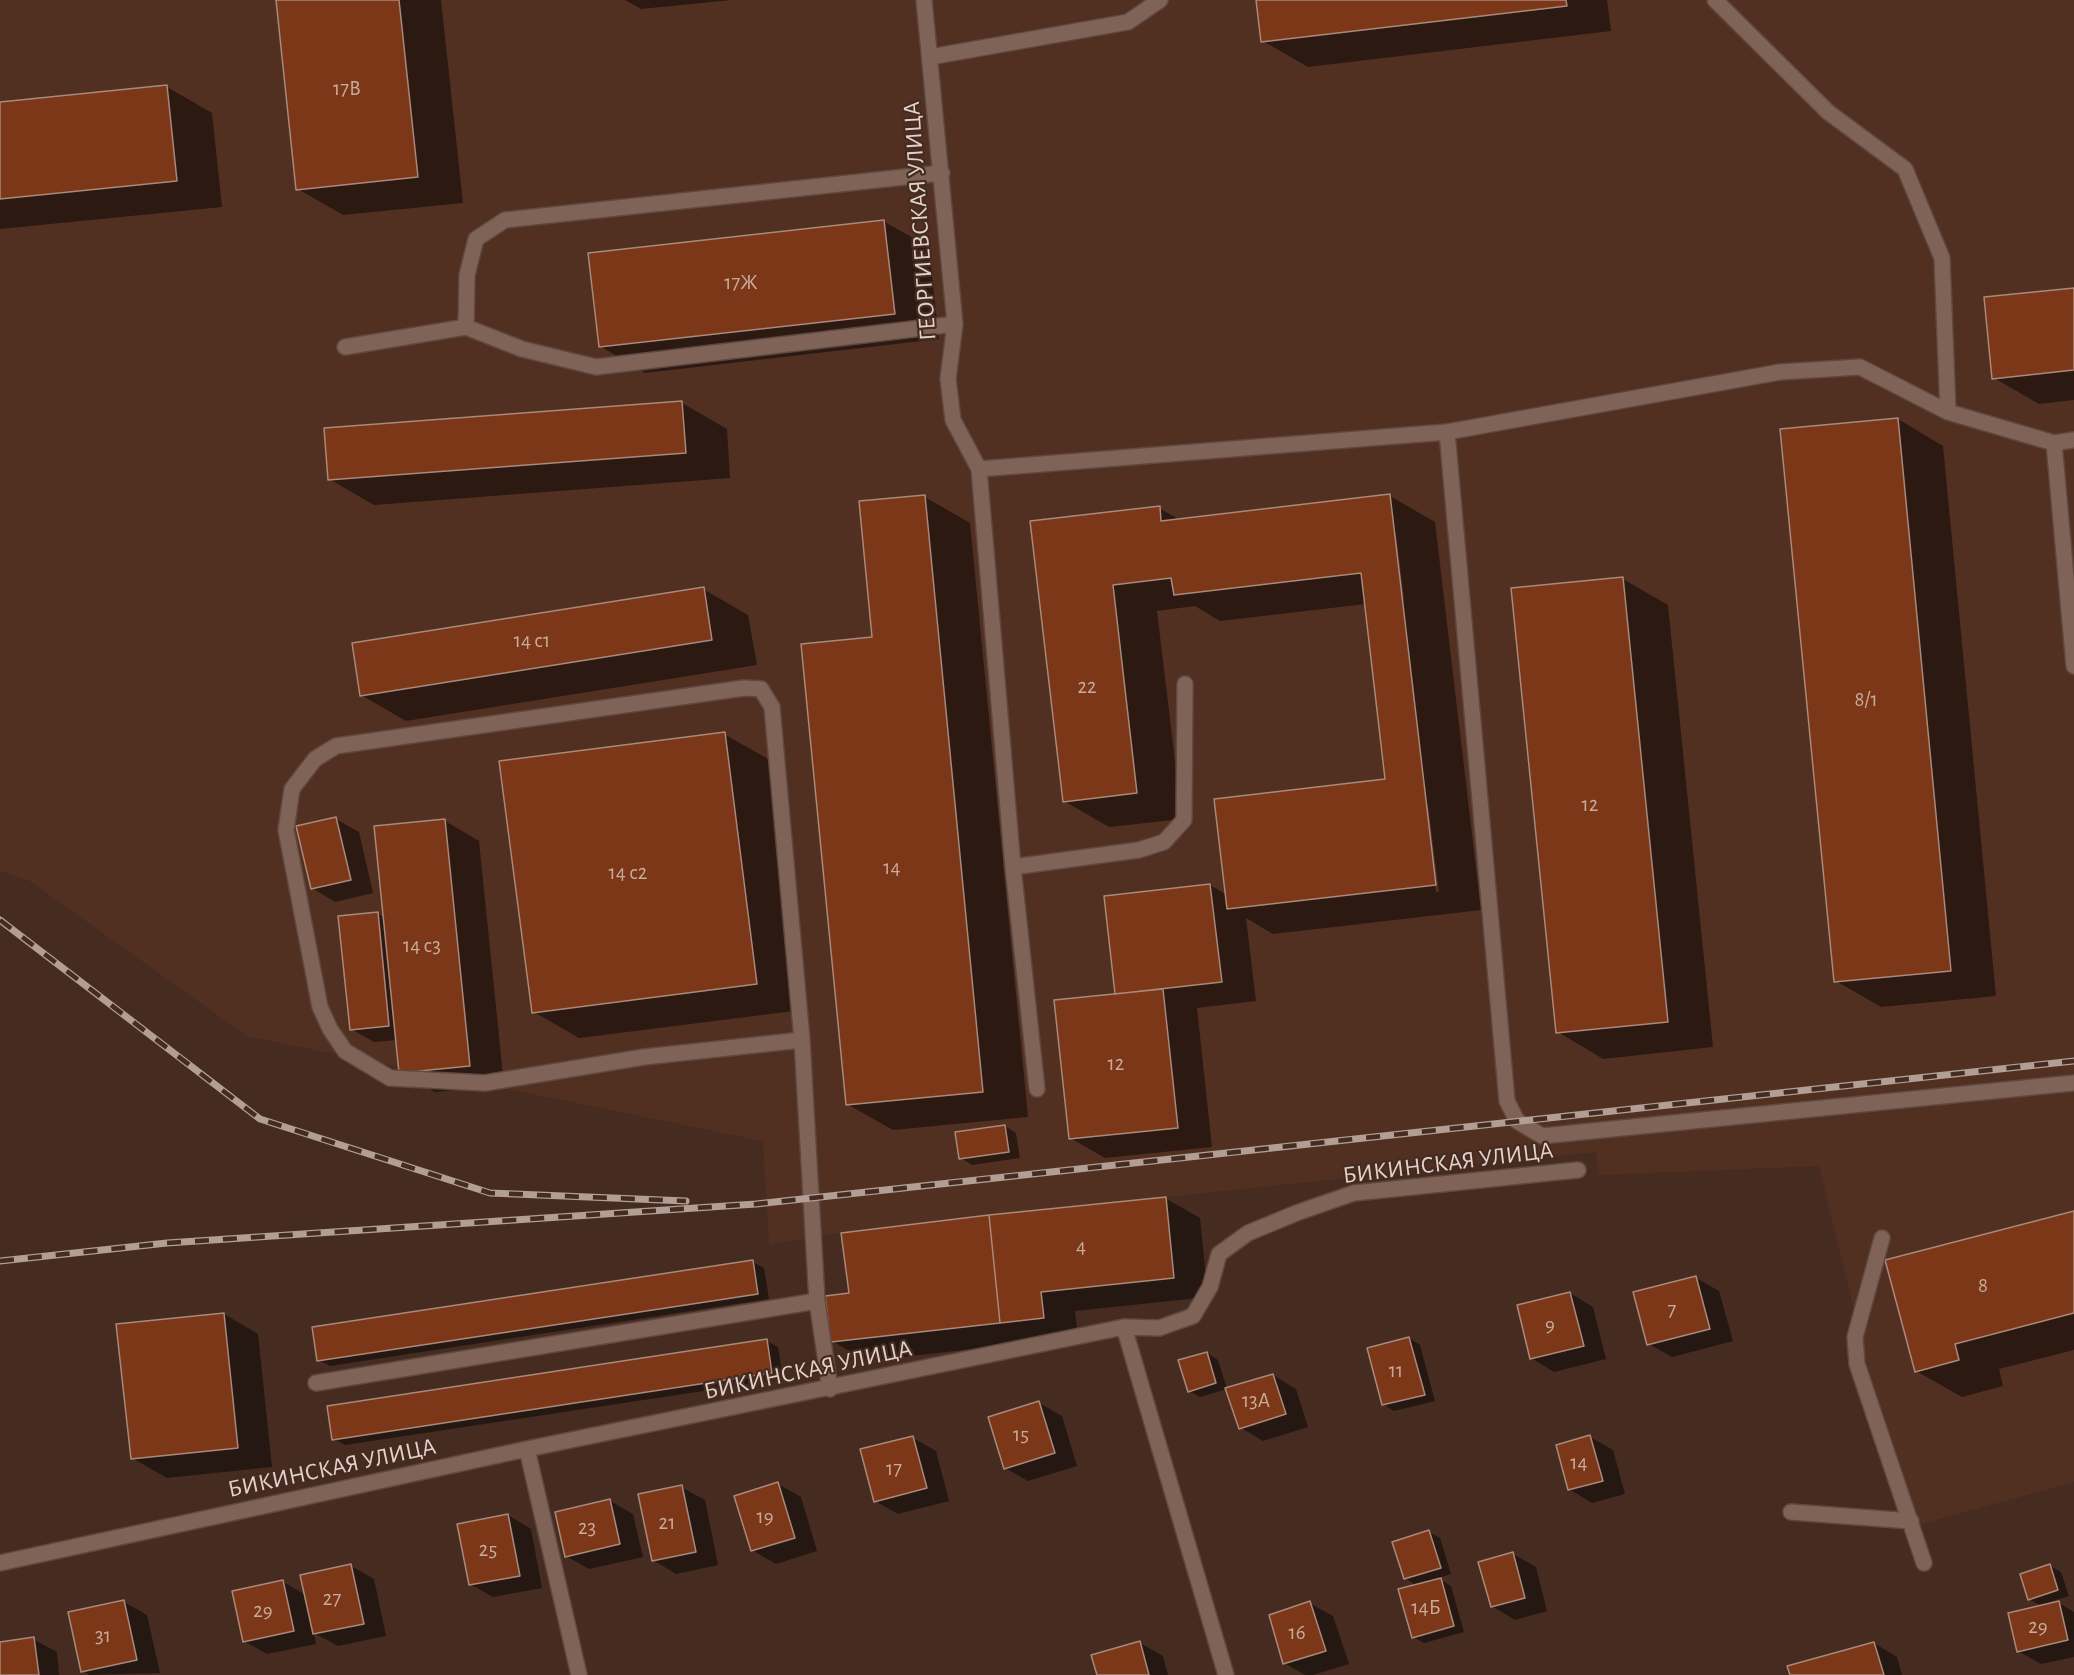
<!DOCTYPE html>
<html>
<head>
<meta charset="utf-8">
<style>
  body { margin:0 }
  canvas { display:block; background:#452b20 }
</style>
</head>
<body>
<canvas width="2074" height="1675"></canvas>
<script>
const c = document.querySelector('canvas').getContext('2d');
c.lineJoin = 'round';
function fillPath(path, color) { c.fillStyle = color; c.fill(path, 'evenodd'); }
function strokePath(path, color, width, dash) { c.strokeStyle = color; c.lineWidth = width; c.lineCap = dash ? 'butt' : 'round'; c.setLineDash(dash || []); c.stroke(path); }
function write(font, color, halo, rows, align = 'center') {
  c.font = font + ' "Alegreya Sans",sans-serif'; c.lineWidth = 4.5; c.setLineDash([]); c.textBaseline = 'middle'; c.strokeStyle = halo; c.fillStyle = color; for (const [text, x, y, turn = 0] of rows) {
    c.save(); c.translate(x, y); c.rotate((+turn || 0) * Math.PI / 180); c.textAlign = isNaN(turn) ? turn : align; if (halo) c.strokeText(text, 0, 0); c.fillText(text, 0, 0); c.restore();
  }
}
fillPath(new Path2D(`
  M0,0H2074V1482L1907,1528L1819,1166L1599,1175L1596,1152L1166,1197L841,1233L769,1244L763,1141L247,1036L30,881L0,871Z`), '#513022');
fillPath(new Path2D(`
  M278,0H441L463,203L343,215L298,189Z
  M625,0H732L641,9Z
  M1258,0H1607L1611,31L1308,67L1263,41Z
  M167,87L212,113L222,207L0,229V104Z
  M883,221L929,247L939,339L645,373L600,346Z
  M2074,289V400L2039,404L1994,378Z
  M682,403L727,429L730,478L374,505L329,479Z
  M1898,419L1943,446L1996,996L1881,1007L1836,981Z
  M1390,496L1435,522L1481,910L1273,934L1246,918L1256,1001L1197,1008L1212,1147L1105,1158L1070,1138L1117,995L1210,885L1227,895L1387,780L1366,604L1220,621L1195,606L1157,611L1182,819L1109,827L1064,801L1031,523L1159,508L1180,520ZM1394,534H1396L1404,599H1401ZM1425,805H1428L1439,892H1436Z
  M925,497L970,523L1028,1117L893,1130L847,1104Z
  M1623,579L1668,605L1713,1047L1603,1059L1558,1032Z
  M703,589L748,615L757,665L406,721L361,695Z
  M724,734L770,760L802,1010L579,1038L534,1012Z
  M336,819L359,832L373,893L335,902L312,888Z
  M445,821L479,841L504,1085L435,1092L400,1072L397,1040L374,1042L351,1029L377,913L385,918Z
  M1005,1126L1016,1133L1020,1158L972,1165L961,1158Z
  M1165,1198L1200,1218L1208,1297L1075,1311L1078,1337L867,1361L832,1341L850,1294Z
  M2074,1212V1350L1999,1369L2003,1386L1962,1397L1916,1371Z
  M753,1262L764,1268L769,1299L330,1366L319,1360Z
  M1696,1278L1719,1291L1733,1341L1672,1357L1649,1344Z
  M1570,1293L1593,1307L1606,1359L1554,1372L1531,1358Z
  M224,1314L258,1334L272,1467L167,1478L132,1458Z
  M1409,1338L1420,1345L1435,1401L1394,1411L1383,1404Z
  M767,1341L778,1347L783,1379L345,1445L334,1439Z
  M1207,1353L1218,1360L1227,1389L1200,1397L1189,1391Z
  M1273,1375L1296,1389L1308,1427L1263,1441L1240,1427Z
  M1039,1403L1062,1416L1077,1466L1028,1481L1005,1468Z
  M1590,1437L1613,1450L1625,1494L1592,1503L1569,1489Z
  M913,1438L936,1451L949,1501L898,1514L875,1501Z
  M778,1484L801,1497L817,1551L776,1564L752,1550Z
  M681,1487L705,1500L718,1565L676,1574L653,1560Z
  M610,1501L633,1514L643,1557L589,1569L566,1556Z
  M508,1515L531,1529L542,1588L493,1597L470,1584Z
  M1429,1532L1440,1538L1451,1574L1438,1578L1451,1586L1464,1632L1424,1643L1413,1637L1417,1586L1405,1578Z
  M1513,1554L1536,1567L1547,1611L1515,1620L1492,1606Z
  M351,1566L374,1579L386,1636L338,1646L314,1633L316,1644L267,1654L244,1641L283,1582L306,1595Z
  M2050,1566L2061,1572L2069,1596L2047,1603L2048,1605L2059,1603L2074,1612V1657L2041,1664L2018,1651L2043,1607L2029,1599Z
  M124,1602L147,1615L160,1673L89,1675L83,1671Z
  M1309,1603L1333,1616L1349,1664L1313,1675H1305L1284,1663Z
  M33,1639L57,1652L59,1675H0V1644Z
  M1140,1643L1163,1656L1168,1675H1098Z
  M1874,1643L1897,1657L1902,1675H1791Z`), '#0007');
const building = new Path2D(`
  M276,0H399L418,177L296,190Z
  M1256,0H1566L1567,6L1261,42Z
  M167,85L177,181L0,199V102Z
  M884,220L895,314L599,347L588,253Z
  M2074,288V370L1992,379L1984,297Z
  M682,401L686,453L328,480L324,428Z
  M1898,418L1951,971L1834,982L1780,429Z
  M1390,494L1436,885L1227,909L1214,799L1385,779L1361,573L1174,595L1171,578L1113,585L1137,793L1063,802L1030,521L1160,506L1161,521Z
  M925,495L983,1092L846,1105L801,644L872,637L859,501Z
  M1623,577L1668,1022L1556,1033L1511,588Z
  M704,587L712,640L360,696L352,643Z
  M725,732L757,984L532,1013L499,761Z
  M336,817L351,880L311,889L296,826Z
  M445,819L470,1066L399,1073L374,826Z
  M1210,884L1222,982L1115,994L1104,896Z
  M378,912L389,1026L350,1030L338,916Z
  M1163,989L1178,1128L1069,1139L1054,1000Z
  M1005,1125L1009,1152L959,1159L955,1132Z
  M1166,1197L1174,1278L1041,1292L1044,1318L1000,1323L989,1215Z
  M2074,1211V1313L1955,1344L1959,1360L1915,1372L1885,1260Z
  M989,1215L1000,1323L831,1342L825,1296L849,1293L841,1233Z
  M753,1260L758,1294L317,1361L312,1327Z
  M1696,1276L1710,1329L1647,1345L1633,1292Z
  M1570,1292L1584,1346L1530,1359L1517,1305Z
  M224,1313L238,1448L131,1459L116,1324Z
  M1409,1337L1425,1395L1382,1405L1367,1348Z
  M767,1339L772,1373L332,1440L327,1406Z
  M1207,1352L1216,1383L1188,1392L1178,1360Z
  M1273,1374L1286,1414L1239,1429L1225,1388Z
  M1039,1401L1055,1453L1004,1469L988,1417Z
  M1590,1435L1603,1481L1568,1490L1556,1445Z
  M913,1436L927,1488L874,1502L860,1449Z
  M778,1482L795,1538L751,1551L734,1496Z
  M682,1485L696,1552L652,1561L638,1494Z
  M610,1499L620,1544L565,1557L555,1512Z
  M508,1514L520,1576L469,1585L457,1524Z
  M1429,1530L1441,1568L1404,1579L1392,1542Z
  M1513,1552L1525,1598L1491,1607L1478,1562Z
  M351,1564L364,1624L313,1634L300,1575Z
  M2050,1564L2058,1590L2028,1600L2020,1574Z
  M1441,1578L1454,1626L1412,1638L1398,1589Z
  M283,1580L294,1631L243,1642L232,1591Z
  M124,1600L137,1660L81,1672L68,1612Z
  M1310,1601L1326,1651L1283,1664L1269,1615Z
  M2059,1601L2068,1640L2017,1652L2008,1613Z
  M34,1637L39,1675H0V1642Z
  M1140,1641L1149,1675H1097L1091,1655Z
  M1874,1642L1884,1675H1790L1787,1666Z`);
fillPath(building, '#7b3717');
strokePath(building, '#a9897c', 1.5);
const minor = new Path2D(`
  M924,0L955,324L948,379L953,420L979,469L1013,867L1037,1089
  M1715,0L1828,112L1905,169L1942,258L1948,412
  M930,57L1128,22L1160,0
  M466,327L522,349L596,367L955,324
  M345,347L466,327L467,275L476,239L505,220L942,173
  M2054,443L2074,440
  M979,469L1447,432
  M2074,666L2054,443L1948,412L1860,367L1780,372L1447,432L1507,1101L1517,1121L1542,1136L2074,1083
  M1013,867L1139,850L1164,842L1184,820L1185,684
  M802,1040L644,1057L485,1083L390,1078L345,1051L330,1029L320,1007L286,830L292,789L315,759L336,746L744,688L761,689L772,707L802,1040L817,1301L830,1389
  M1882,1238L1855,1337L1857,1364L1924,1563
  M1124,1327L1226,1675
  M316,1383L817,1301
  M527,1449L579,1675
  M1791,1512L1911,1521
  M0,1563L527,1449L1124,1327L1159,1328L1193,1316L1210,1287L1219,1254L1248,1233L1299,1212L1354,1193L1578,1170`);
strokePath(minor, '#5e483f', 18);
strokePath(minor, '#806357', 15);
const rail = new Path2D(`
  M0,920L260,1119L490,1193L686,1201
  M0,1261L167,1243L756,1204L2074,1061`);
strokePath(rail, '#b19e95', 7);
strokePath(rail, '#452b20', 4.5, [14]);
write('21px', '#c9ab9e', null, [
  ["17В",347,89],
  ["17Ж",741,283],
  ["14 с1",532,641],
  ["22",1087,687],
  ["8/1",1866,700],
  ["12",1590,805],
  ["14",892,868],
  ["14 с2",628,873],
  ["14 с3",422,946],
  ["12",1116,1064],
  ["4",1081,1247],
  ["8",1983,1286],
  ["7",1672,1310],
  ["9",1550,1325],
  ["11",1396,1371],
  ["13А",1256,1401],
  ["15",1021,1435],
  ["14",1579,1463],
  ["17",894,1469],
  ["19",765,1517],
  ["21",667,1523],
  ["23",587,1528],
  ["25",488,1550],
  ["27",332,1599],
  ["14Б",1426,1608],
  ["29",263,1611],
  ["29",2038,1627],
  ["16",1297,1633],
  ["31",103,1636]
]);
write('24px', '#e3d2cb', '#452b20', [
  ["ГЕОРГИЕВСКАЯ УЛИЦА",920,221,-94],
  ["БИКИНСКАЯ УЛИЦА",1448,1163,-7],
  ["БИКИНСКАЯ УЛИЦА",808,1370,-12],
  ["БИКИНСКАЯ УЛИЦА",332,1468,-12]
]);
</script>
</body>
</html>
